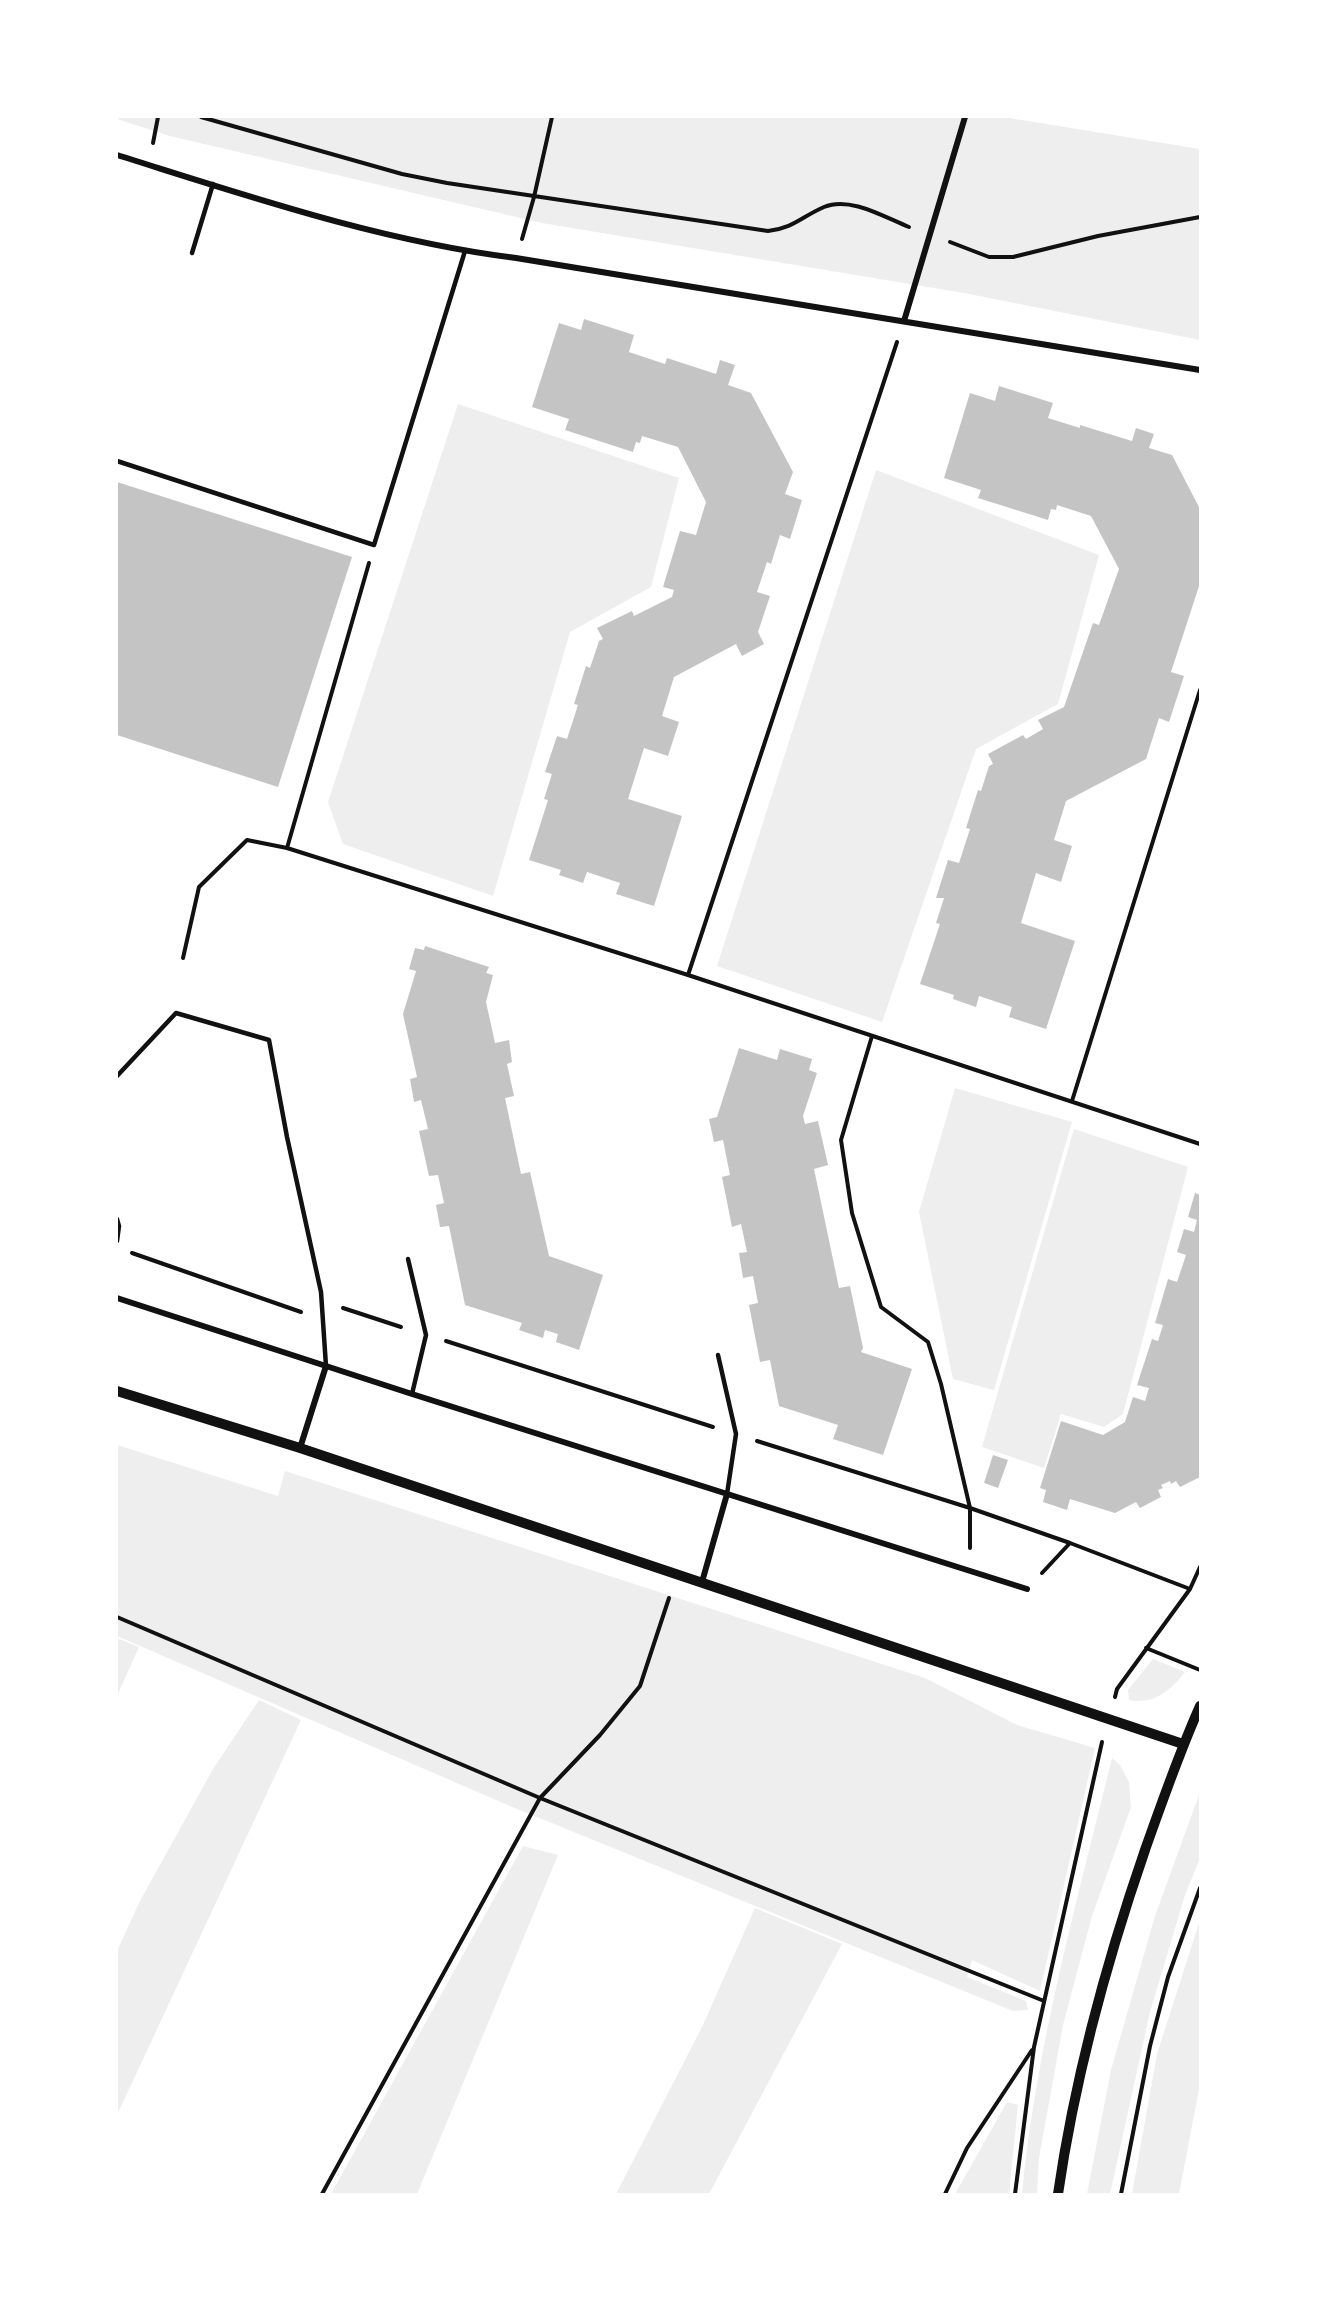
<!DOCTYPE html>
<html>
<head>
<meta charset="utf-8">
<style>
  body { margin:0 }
  #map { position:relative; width:1317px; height:2311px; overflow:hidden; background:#fff; font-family:Overpass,sans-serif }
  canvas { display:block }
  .frame { position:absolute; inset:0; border:118px solid #fff; pointer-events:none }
</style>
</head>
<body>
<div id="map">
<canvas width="1317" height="2311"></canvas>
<div class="frame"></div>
</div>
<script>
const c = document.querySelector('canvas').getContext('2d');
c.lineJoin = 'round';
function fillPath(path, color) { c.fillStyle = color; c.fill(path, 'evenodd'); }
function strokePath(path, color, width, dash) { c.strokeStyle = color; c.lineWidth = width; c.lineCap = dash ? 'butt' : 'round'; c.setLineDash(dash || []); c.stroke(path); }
fillPath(new Path2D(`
  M117,117H1003L1200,149V340L964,293L542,223L170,136L117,119Z
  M458,404L679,478L651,587L570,632L493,896L343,844L328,802Z
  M876,470L1099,555L1058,704L976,749L882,1022L717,966Z
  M955,1088L1072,1122L994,1390L953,1379L919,1212Z
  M1074,1129L1188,1167L1123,1414L1104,1427L1061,1414L1044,1468L982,1447Z
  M117,1445L278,1496L285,1471L925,1678L1017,1725L1095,1748L1040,1991L972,1960L967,1977L1026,2001L1028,2010L1013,2011L510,1806L117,1636Z
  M117,1638L139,1647L117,1696Z
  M1153,1659L1185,1672C1171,1690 1154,1705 1129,1700L1128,1690Z
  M259,1700L301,1720L117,2115V1951L140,1901L213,1769Z
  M1112,1758L1120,1765L1129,1782L1131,1807L1092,1916L1063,2025L1039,2158L1037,2194H1022C1036,2046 1077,1902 1112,1758Z
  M1200,1792V1858L1185,1895L1150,2012L1110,2194H1087L1111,2070L1155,1916Z
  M523,1846L558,1855L417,2194H331Z
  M755,1908L842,1944L709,2194H616L702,2027Z
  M1200,1920V2084L1179,2194H1132L1157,2054Z
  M1007,2102L1018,2105L1009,2194H955Z`), '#eee');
fillPath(new Path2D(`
  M584,319L634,335L629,352L665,364L667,358L716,374L720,360L735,365L728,385L751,393L793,472L785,494L802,500L790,539L780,535L771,564L767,562L757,592L770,596L758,632L764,644L742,656L736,644L674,677L662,716L679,722L668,756L644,748L628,799L682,816L654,906L616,894L620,883L587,872L583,883L559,875L561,870L529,860L548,800L544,799L552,774L545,772L557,736L567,739L578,705L574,704L586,666L590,668L599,641L603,639L597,628L632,611L634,616L672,597L674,590L663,587L680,531L696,535L706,502L678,447L642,436L640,443L636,442L633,452L565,430L569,419L532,407L559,323L581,330Z
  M999,386L1053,403L1048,418L1080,428V425L1132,441L1136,428L1154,434L1149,448L1172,455L1200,509V583L1171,672L1184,676L1169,722L1159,718L1146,759L1066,801L1054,840L1072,846L1061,882L1036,873L1021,923L1075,941L1046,1029L1009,1017L1012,1007L979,996L976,1007L953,999L954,995L920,984L940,924L936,923L944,898H936L948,860L959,863L970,829L966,828L978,790L981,791L989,766L993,764L988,754L1023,735L1026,739L1043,729L1038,720L1064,707L1093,623L1099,625L1119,569L1091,516L1057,505L1056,510L1051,509L1048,520L978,498L981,490L944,478L970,393L995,401Z
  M117,482L352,557L278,787L117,735Z
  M425,946L489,967L486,973L493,975L486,1002L495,1043L509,1040L512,1062L507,1064L514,1096L505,1098L521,1174L530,1172L549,1256L603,1275L579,1350L556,1342L558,1334L545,1330L543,1338L519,1330L522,1323L465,1305L449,1226L440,1227L436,1205L444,1203L438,1175L429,1176L419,1131L428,1129L421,1100L414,1102L410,1079L417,1077L403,1014L416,971L409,969L415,948L424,950Z
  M739,1048L777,1060L780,1049L812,1059L809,1070L817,1073L803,1116L805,1124L818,1121L828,1165L814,1169L839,1288L850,1286L863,1348L861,1352L912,1369L883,1455L833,1439L838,1425L779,1406L770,1360L760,1362L749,1305L758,1303L753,1276L743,1278L739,1253L747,1252L741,1224L732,1227L722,1177L730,1175L723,1140L714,1142L709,1119L717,1117Z
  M1195,1193L1200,1195V1477L1180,1487L1176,1481L1171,1484L1170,1481L1161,1485L1163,1488L1158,1490L1161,1497L1140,1508L1136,1502L1115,1513L1070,1499L1067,1510L1043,1502L1046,1490L1040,1488L1061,1421L1103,1435L1125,1422L1133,1397L1145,1401L1149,1388L1137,1385L1152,1339L1158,1341L1163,1325L1155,1323L1168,1279L1177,1282L1186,1255L1177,1252L1184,1229L1194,1232L1197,1220L1188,1217Z
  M993,1455L1008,1460L998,1488L984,1483Z`), '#c4c4c4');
strokePath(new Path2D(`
  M201,117L402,174L447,183L768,231C794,228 801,217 824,207C850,196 884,217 909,227
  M153,143L158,117
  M522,239L534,197L552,117
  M950,242L989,257H1013L1098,236L1200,217
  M369,563L287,848L688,975L1200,1144
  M183,958L199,887L247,840L287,848
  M688,975L897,342
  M872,1036L841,1140L852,1213L881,1307L928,1342L941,1384L970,1508V1548
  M1072,1101L1200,690
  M132,1253L301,1312
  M343,1308L401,1327
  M446,1341L713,1427
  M757,1441L970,1508L1070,1543
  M1042,1573L1070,1543L1190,1589
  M117,1617L540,1798L1044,2001
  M1146,1648L1200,1670
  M1115,1697L1117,1689L1190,1589L1200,1567
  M322,2194L540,1798L600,1735L640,1686L669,1598
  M945,2194L967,2148L1032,2050
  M1015,2194L1034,2047L1102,1742
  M1121,2194L1150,2046L1168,1977L1200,1888`), '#111', 4);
strokePath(new Path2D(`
  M192,253L213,184
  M117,461L374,545L465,251
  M117,1076L176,1013L269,1040L287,1137L321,1292L326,1366
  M117,1219L119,1226L117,1241
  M408,1259L426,1335L412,1394
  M718,1355L736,1434L727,1494`), '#111', 4.5);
strokePath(new Path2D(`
  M117,155C248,196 380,241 516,258L1200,370
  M904,321L965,117
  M117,1298L412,1394L1027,1589
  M300,1448L326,1366
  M702,1582L727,1494`), '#111', 6);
strokePath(new Path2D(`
  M117,1391L300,1448L1183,1744
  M1058,2194C1075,2076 1106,1963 1145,1850C1162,1802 1179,1753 1200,1706`), '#111', 10);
</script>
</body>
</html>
